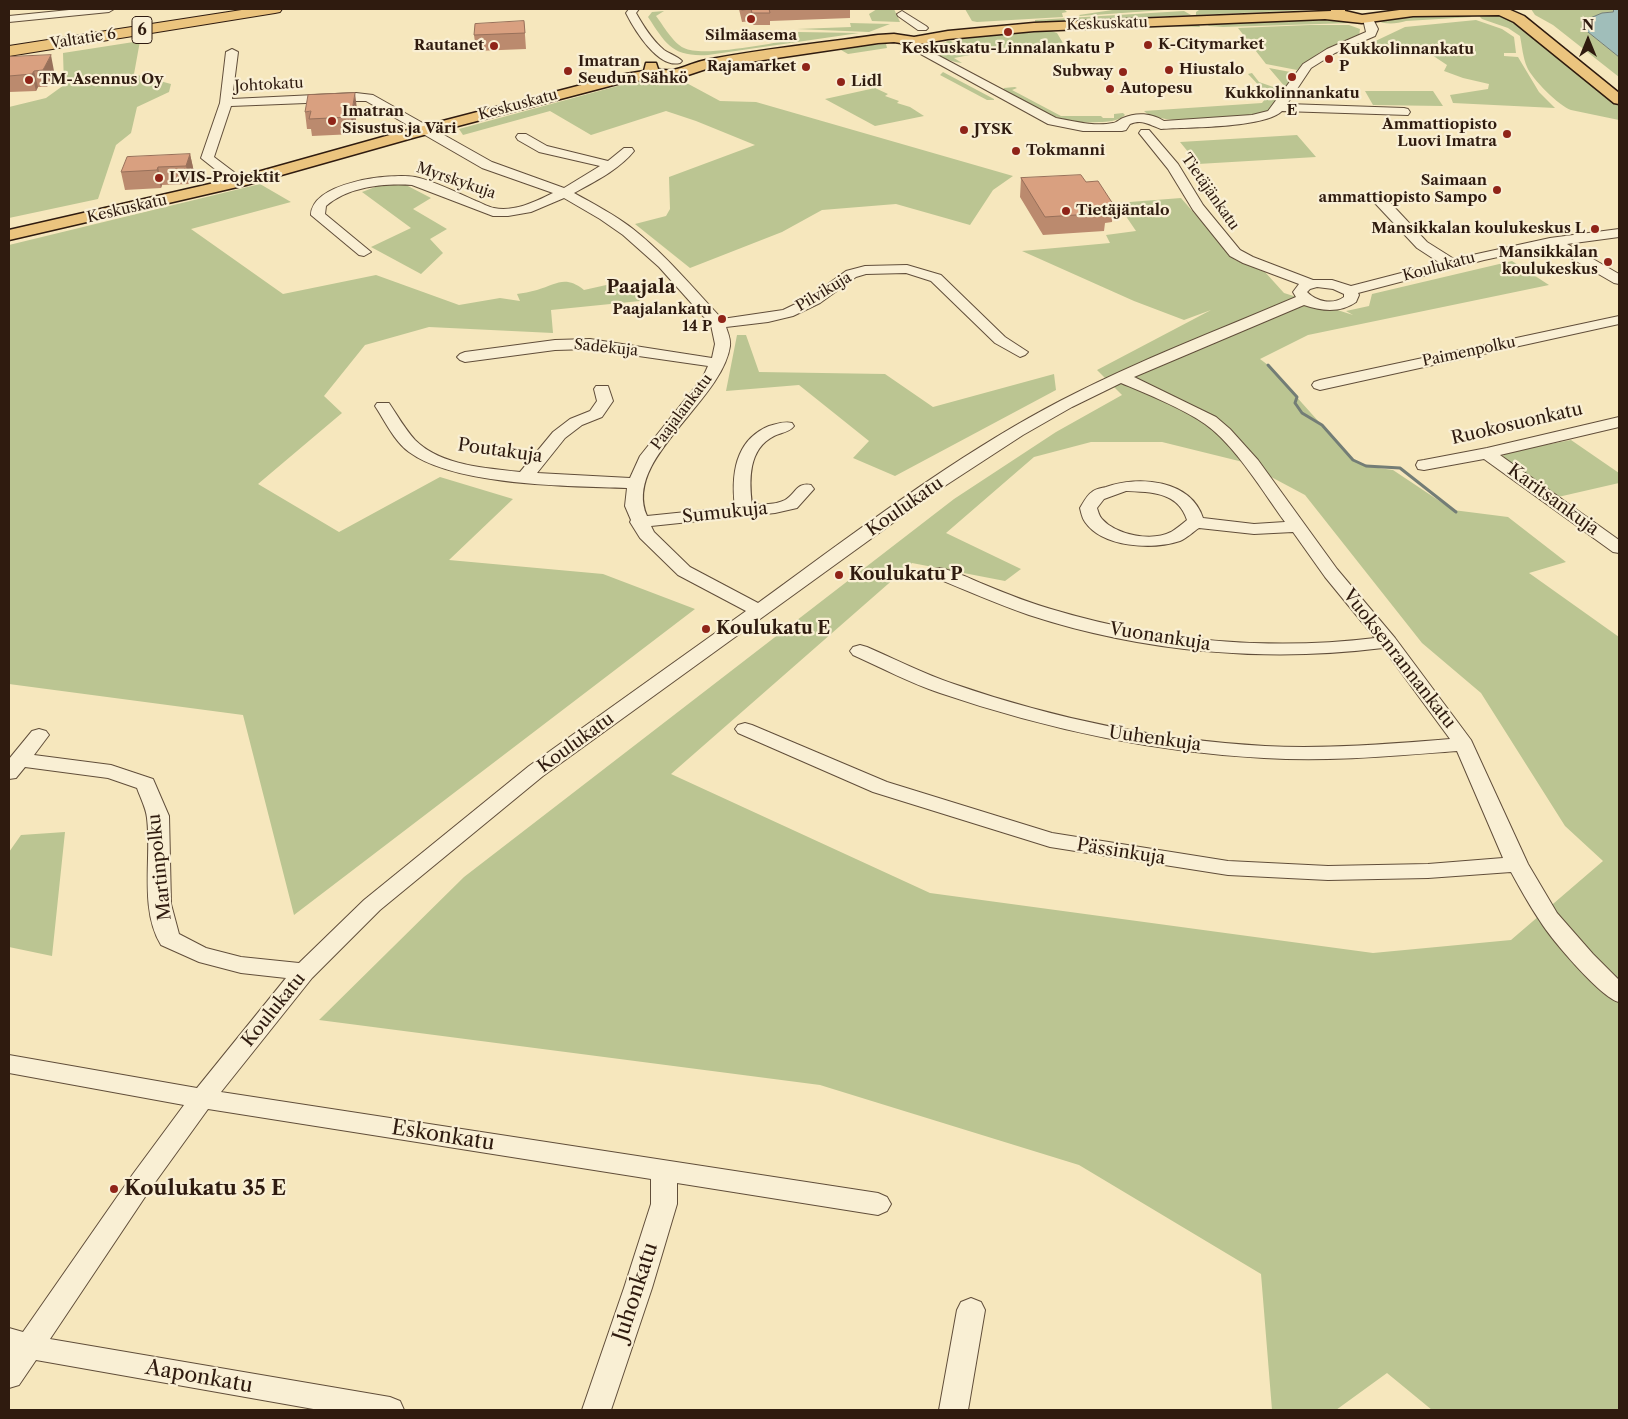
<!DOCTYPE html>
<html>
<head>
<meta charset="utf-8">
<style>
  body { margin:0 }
  #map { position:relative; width:1628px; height:1419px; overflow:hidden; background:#f6e7bd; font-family:"Libre Caslon Text",serif }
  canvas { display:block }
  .frame { position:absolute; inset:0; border:10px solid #2f1b0f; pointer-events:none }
  .north { position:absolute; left:1563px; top:15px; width:50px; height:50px; -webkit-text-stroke:4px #f9efd4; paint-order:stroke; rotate:0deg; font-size:14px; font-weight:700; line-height:20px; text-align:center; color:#2f1b0f }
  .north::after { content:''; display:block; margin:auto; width:18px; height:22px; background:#2f1b0f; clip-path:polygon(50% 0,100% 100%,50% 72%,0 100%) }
</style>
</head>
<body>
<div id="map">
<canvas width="1628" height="1419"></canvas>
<div class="frame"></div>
<div class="north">N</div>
</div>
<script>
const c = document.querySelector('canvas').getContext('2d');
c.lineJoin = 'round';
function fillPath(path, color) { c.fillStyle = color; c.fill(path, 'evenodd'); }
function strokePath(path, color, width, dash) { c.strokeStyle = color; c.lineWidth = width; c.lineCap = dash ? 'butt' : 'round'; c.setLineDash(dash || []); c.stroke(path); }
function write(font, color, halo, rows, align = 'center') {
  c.font = font + ' "Libre Caslon Text",serif'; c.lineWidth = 4.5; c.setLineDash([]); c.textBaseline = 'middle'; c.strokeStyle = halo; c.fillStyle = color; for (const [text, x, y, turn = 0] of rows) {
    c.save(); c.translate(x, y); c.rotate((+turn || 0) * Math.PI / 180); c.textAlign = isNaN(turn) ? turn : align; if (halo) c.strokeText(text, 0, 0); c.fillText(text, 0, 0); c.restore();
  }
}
fillPath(new Path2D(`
  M877,9H894L900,22L872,21L869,14Z
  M965,9H1064L1067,12L1062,13L1063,17L977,22L972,21Z
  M1119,9H1178L1080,16L1079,15Z
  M1233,9H1331L1035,22V20L1184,11L1191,15H1196V12L1199,10Z
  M1531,9H1614L1613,12L1602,13L1589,19L1592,22L1583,28L1619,57V77L1553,25L1535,15Z
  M664,11L656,16C663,25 673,43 684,48C703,58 775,42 799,39L798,32L859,33L708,55C672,57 666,44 648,17L652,12Z
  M1461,13L1472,17L1406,21C1396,24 1385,25 1375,20L1383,18Z
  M1480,13L1507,16L1619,103V120L1571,110C1559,106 1532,79 1527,67C1523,58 1522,46 1520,36L1508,28L1482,19L1480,17Z
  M1326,16L1349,20L1351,23L1223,27L1209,26L1203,22L1198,23L1200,27L1169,26L1068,29Z
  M1476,20L1502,29L1514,37L1516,53H1504V56L1518,57L1539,92L1555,108L1453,103L1450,95L1488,89L1489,84L1463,78L1444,71L1447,65L1426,51L1403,49L1383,44L1367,45L1405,27Z
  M850,23L890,24L869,32L797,29L851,27Z
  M1310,25H1349L1360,29L1359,36L1320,52L1297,70L1266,64L1238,28Z
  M1051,31L1057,33L1063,43L1019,45L974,54L967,51L954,38Z
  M140,41L134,74L171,84L169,92L137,107L131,133L116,145L98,199L9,218V107L46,98L64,85L63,53Z
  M946,41H951L960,50L970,55L954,58L962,63C947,61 938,57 928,46L947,42Z
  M886,44L887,48L848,54L841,50L842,47Z
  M1269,68L1296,73L1286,88Z
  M943,72L994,99V100H987L940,75Z
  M1252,73L1259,82L1279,89L1282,95C1272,109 1269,112 1253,116C1230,118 1159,127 1144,111L1262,103L1268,95L1248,74Z
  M647,78L681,80L720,101L756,102L1013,176L993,190L970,225L896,204L822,210L782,232L690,268L635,224L666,216L670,209L669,177L755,145L696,121L666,111L591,135L550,111L463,135L459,129Z
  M1015,87L1017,88L1012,90L1061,116H1101L1103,118H1114V114L1123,113L1125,115C1119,121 1108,122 1099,122C1060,125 1035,108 1002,91L1004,88Z
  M875,88L888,94L885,96L899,101L897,103L910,107L924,116L875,126L825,99Z
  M1365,91H1433L1443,106L1373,105Z
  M1297,135L1316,157L1198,164L1180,142Z
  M260,184L291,202L191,229L283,294L376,275L459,305L500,298L520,301L517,294C523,293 530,292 537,290C557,284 565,275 584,290L624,281L640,301L551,310L553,333L429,327L365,345L324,396L342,413L258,484L339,532L440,477L513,499L449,560L603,574L695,609L294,915L243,715L9,684V245Z
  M383,184H404L431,198L413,209L447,229L430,239L443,253L421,274L371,247L411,228L362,192Z
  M1181,198L1235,260L1265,272L1284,293L1353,315L1346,311L1369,306L1372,294L1512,261L1549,285L1308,335L1260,359L1268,365L1353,460L1371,467L1393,470L1453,510L1508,517L1566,562L1529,573L1619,637V1410H1432L1387,1373L1336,1410H1272L1261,1274L1079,1165L820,1085L319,1020L464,877L954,499L1056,432L1122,395L1097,370L1211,310L1184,320L1134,301L1022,251L1110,243L1106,235L1136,231L1117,203ZM1091,442H1162L1243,462L1305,495L1422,643L1481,693L1565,826L1603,861L1511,940L1373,953L930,893L671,774L912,563L1005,581L1021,569L946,533L1034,457Z
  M737,335H746L759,372L885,374L933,407L1054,374L1056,390L895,476L853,458L869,441L799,385L726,391Z
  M1571,440L1619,473V483L1558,497L1504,460L1503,453Z
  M65,832L52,956L9,947V852L21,835Z`), '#bbc592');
const water = new Path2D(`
  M1614,9H1619V57L1583,28L1584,24L1592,22L1588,19L1602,13L1613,12Z`);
fillPath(water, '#a0beba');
strokePath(water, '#737d76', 1);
strokePath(new Path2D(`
  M1268,365L1297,397L1295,403L1302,413L1322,425L1353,460L1366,466L1400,468L1456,512`), '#737d76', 3);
const minor = new Path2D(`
  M79,9H114L109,12L9,22V16Z
  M629,9H639L636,13C644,27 652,40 664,50C670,54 677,56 682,61L680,63C658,69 634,29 626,13Z
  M902,11L926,26L928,28L926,30H918L898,16L897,14Z
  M1368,16L1372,17L1378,29L1375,36L1335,53L1311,68L1287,104L1404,108L1408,109L1410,112L1408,115L1282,111C1265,128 1188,127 1161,129C1149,125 1143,119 1130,124L1126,130L1122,131H1083L1048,124L897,41L899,39H907L1056,118C1073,121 1095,127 1113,123C1116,123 1120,119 1123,118C1136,112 1152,113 1164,121L1252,115L1268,111L1303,64L1327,49L1366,32L1363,19Z
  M232,49L238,52L232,99L356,93L373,95L492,162L564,188L600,166L539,152L518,140L516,137L518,134H526L547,146L608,161L624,148H632L634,151C620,169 594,182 574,193C594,204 615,215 633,229C666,255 693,288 722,319L783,310L810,297L846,271L865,266L907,265L941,275L1005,337L1028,352L1025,355L1020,357L995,343L931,281L906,273L866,274L856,277L820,303L793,316L768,322L726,327C728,333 731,340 730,346C722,402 622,459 647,516L735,507C731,475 735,440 769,426C777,424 784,421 792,423L794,426C790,432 780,433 774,436C748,449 749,480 752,505C762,504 776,505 785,500C796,494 796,482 811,485L814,489L797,508L775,513L651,526L654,532L690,567L758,603C856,532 953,457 1060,401C1136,361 1217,331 1296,297L1293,292L1299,284L1243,263L1230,256L1193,210L1168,169L1139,133L1141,130H1149L1178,164L1203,205L1240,250L1253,257L1313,280H1332L1351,286L1440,263L1417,248L1372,200L1370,197L1377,193L1382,194L1427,242L1454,259L1550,238L1619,229V237L1567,244L1619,274V284L1614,283L1550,246L1484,260L1358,293L1359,295L1356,302C1341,313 1321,311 1304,305L1134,377L1216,417L1230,429L1258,460L1337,569L1395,638L1471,740L1528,864L1557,913L1593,954L1619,980V1002C1601,998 1551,939 1540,921C1529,905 1520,888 1511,872L1428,878L1328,880L1228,875L1050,847L873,792L738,733L735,729L738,725L745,723L752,725L887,782L1052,833L1228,861L1328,866L1428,864L1503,858L1457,751C1393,756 1329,762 1264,758C1152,752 1046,729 940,693C910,683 882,668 853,655L850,651L853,647L860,645L867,647C895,659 924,674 954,684C1055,719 1158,740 1265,746C1327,749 1389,744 1450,739L1383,648C1265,663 1142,652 1029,615C997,604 965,590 934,577L931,573L934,569L940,568C955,571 969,578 983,584C1007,594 1032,604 1058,611C1160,641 1269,651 1375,638L1325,577L1293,532L1254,534L1199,528C1193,532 1187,538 1180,541C1153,550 1103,548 1085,522C1082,518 1081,512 1080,508C1083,503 1087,495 1092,492C1095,489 1102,488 1106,487C1139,475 1191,480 1203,518L1254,524L1285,522C1263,492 1235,445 1205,424C1182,408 1147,394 1121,383L1072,407L1023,435L937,491L543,776L380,910L312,978L221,1092L878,1193L887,1197L891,1204L887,1211L878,1215L677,1183V1204L652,1288L611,1410H582L624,1288L651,1204V1179L208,1109L151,1188L50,1339L390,1397L400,1401L404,1410H319L36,1360L19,1385L9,1388V1328L23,1332L133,1174L184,1105L9,1073V1055L197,1088L286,978L241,973L199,962L161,945C139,909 152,857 147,818C146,808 140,797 137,788L108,778L25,767L16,778L9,779V759L32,731L39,729L46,731L49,735L34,755L111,765L153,779L169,816L171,904L179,934L206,948L241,957L299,963L364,900L529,766L746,611L678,575L640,538L630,522L631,520L625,506L627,488C570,486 455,486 409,452C394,441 385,421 375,406L377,403H389C397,415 405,429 415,440C441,466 487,468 520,472L553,432L570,419L590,411L597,401L594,389L596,386H608L613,401L602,417L582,425L565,438L537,473L630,478L640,456L703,377L708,366L590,349L555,350L465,362L460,360L457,357L460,354L465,352L555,340L590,339L712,358L715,344L711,325L659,267L623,235L600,219L564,198L531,212L508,216H493L412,185C383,183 348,187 326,206L325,214L371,252L364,256L359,255L311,215C312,182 390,173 415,177C434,181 458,193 476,201C482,203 488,207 494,208C514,212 535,202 553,193L482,168L366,101H356L231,106L214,157L247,182L240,186L235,185L201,158L220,103L226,52ZM1317,287L1333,289L1344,294V297C1333,305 1317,302 1307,292L1310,289ZM1126,491C1152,492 1178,492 1187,520C1182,524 1176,529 1171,532C1152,542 1116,535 1102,519C1099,516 1098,511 1097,508L1104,499Z
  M1619,316V324L1320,390L1314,388L1312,385L1314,382L1320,380Z
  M1619,417V427L1500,455L1619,540V553L1613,552L1484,459L1424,470L1418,469L1416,465L1418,461L1424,460L1487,448Z
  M971,1298L981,1302L985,1310L968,1410H939L957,1310L961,1302Z`);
const major = new Path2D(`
  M1331,9H1345V11L1362,15L1407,9H1508L1524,16L1619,93V104L1614,103L1514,22L1499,15L1413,16L1362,23L1325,19L1034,31L948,39L914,45L894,42L878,43L709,68L679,78H660L621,83L416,137L246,185L9,240V230L236,178L404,131L620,75L644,71L646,63H656L658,69C676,74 689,63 706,60C763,49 821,43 878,35L894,34L914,37L948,31L1034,23L1331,11Z`);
const highway = new Path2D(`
  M248,9H282L280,12L275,13L9,56V46Z`);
strokePath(minor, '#614e3a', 2);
strokePath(major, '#2f1b0f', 3);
strokePath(highway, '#2f1b0f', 2);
fillPath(minor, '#f9efd4');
fillPath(major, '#ebc47e');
fillPath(highway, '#ebc47e');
fillPath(new Path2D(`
  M739,9H850V18L770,21V25H753L752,21L742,22Z
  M524,21L526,49L476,51L474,35Z
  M9,57L54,71L47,87H38L36,91L9,92Z
  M357,109L354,134L312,136L311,129H307L305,112Z
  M190,154L194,172L190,184L162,185L161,188L125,190L121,172Z
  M1021,178L1086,182L1113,204L1112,222L1105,223L1104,231L1043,235L1020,197Z`), '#bb8a6e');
fillPath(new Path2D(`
  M51,55L54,71L47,87L43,70Z
  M34,71L38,87L36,91L32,74Z
  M355,93L357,109L354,134L351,117Z
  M190,154L194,172L190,184L186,166Z
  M158,167L162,185L161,188L157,170Z`), '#98705a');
const building = new Path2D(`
  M742,9H770H769L770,13H752L751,9L742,10Z
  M524,21L525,33L474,35L475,24Z
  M51,55L43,70L34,71L32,74L9,76V57Z
  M355,93L351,117L309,119L311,111L305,112L308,95Z
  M190,154L186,166L158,167L157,170L121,172L127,157Z
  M1081,175L1086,182L1098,181L1113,204L1101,205L1106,213L1045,217L1021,178Z`);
fillPath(building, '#d9a080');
strokePath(building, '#98705a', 1);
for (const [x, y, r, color] of [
  [751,19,5,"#8f2418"],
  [1008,32,5,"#8f2418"],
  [1148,45,5,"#8f2418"],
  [494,46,5,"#8f2418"],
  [1329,59,5,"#8f2418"],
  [806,67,5,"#8f2418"],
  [1169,70,5,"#8f2418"],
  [568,71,5,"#8f2418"],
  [1123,72,5,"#8f2418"],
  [1292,77,5,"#8f2418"],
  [29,80,5,"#8f2418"],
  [841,82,5,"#8f2418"],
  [1110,89,5,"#8f2418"],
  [332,121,5,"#8f2418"],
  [964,130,5,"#8f2418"],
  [1507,134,5,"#8f2418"],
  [1016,151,5,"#8f2418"],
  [159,178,5,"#8f2418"],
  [1497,190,5,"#8f2418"],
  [1066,211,5,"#8f2418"],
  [1595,229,5,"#8f2418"],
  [1608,262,5,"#8f2418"],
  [722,319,5,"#8f2418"],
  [839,575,5,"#8f2418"],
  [706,629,5,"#8f2418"],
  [114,1189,5,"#8f2418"]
]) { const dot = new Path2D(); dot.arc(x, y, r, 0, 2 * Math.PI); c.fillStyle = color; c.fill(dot); strokePath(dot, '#f9efd4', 2); }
write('15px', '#2f1b0f', '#f9efd4', [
  ["Keskuskatu",1107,24,-2],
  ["Valtatie 6",83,39,-9],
  ["Johtokatu",269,85,-3],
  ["Keskuskatu",518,105,-15],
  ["Myrskykuja",456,181,19],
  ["Tietäjänkatu",1210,192,55],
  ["Keskuskatu",127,209,-13],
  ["Koulukatu",1439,267,-15],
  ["Pilvikuja",824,292,-31],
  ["Sadekuja",606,348,6],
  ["Paimenpolku",1469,352,-12],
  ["Paajalankatu",682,412,-53]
]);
write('bold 15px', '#2f1b0f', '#f9efd4', [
  ["Silmäasema",751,36,"center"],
  ["K-Citymarket",1158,45],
  ["Rautanet",484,46,"right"],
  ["Keskuskatu-Linnalankatu P",1008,49,"center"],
  ["Kukkolinnankatu",1339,50],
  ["P",1339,67],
  ["Imatran",578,62],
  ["Seudun Sähkö",578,79],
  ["Rajamarket",796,67,"right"],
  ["Hiustalo",1179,70],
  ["Subway",1113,72,"right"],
  ["TM-Asennus Oy",39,80],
  ["Lidl",851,82],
  ["Autopesu",1120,89],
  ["Kukkolinnankatu",1292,94,"center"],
  ["E",1292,111,"center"],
  ["Imatran",342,112],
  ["Sisustus ja Väri",342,129],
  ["Ammattiopisto",1497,125,"right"],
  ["Luovi Imatra",1497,142,"right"],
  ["JYSK",974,130],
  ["Tokmanni",1026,151],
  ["LVIS-Projektit",169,178],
  ["Saimaan",1487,181,"right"],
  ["ammattiopisto Sampo",1487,198,"right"],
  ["Tietäjäntalo",1076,211],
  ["Mansikkalan koulukeskus L",1585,229,"right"],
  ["Mansikkalan",1598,253,"right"],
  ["koulukeskus",1598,270,"right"],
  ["Paajalankatu",712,310,"right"],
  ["14 P",712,327,"right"]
], 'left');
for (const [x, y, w] of [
  [142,30,20]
]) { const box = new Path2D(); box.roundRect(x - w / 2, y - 13.5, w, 27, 4); c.fillStyle = '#f9efd4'; c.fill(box); strokePath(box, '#2f1b0f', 1); }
write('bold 16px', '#2f1b0f', null, [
  ["6",142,30]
]);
write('18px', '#2f1b0f', '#f9efd4', [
  ["Ruokosuonkatu",1517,424,-13],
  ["Poutakuja",500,451,8],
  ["Karitsankuja",1553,500,36],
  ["Koulukatu",905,507,-35],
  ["Sumukuja",725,513,-6],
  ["Vuonankuja",1160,637,9],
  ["Vuoksenrannankatu",1399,659,52],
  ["Uuhenkuja",1155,739,8],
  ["Koulukatu",576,743,-36],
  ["Pässinkuja",1121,852,9],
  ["Martinpolku",160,867,-96],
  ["Koulukatu",274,1010,-51]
]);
write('bold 18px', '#2f1b0f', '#f9efd4', [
  ["Koulukatu P",849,575],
  ["Koulukatu E",716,629]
], 'left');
write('bold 19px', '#2f1b0f', '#f9efd4', [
  ["Paajala",641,288]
]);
write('21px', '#2f1b0f', '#f9efd4', [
  ["Eskonkatu",443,1136,9],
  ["Juhonkatu",636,1292,-72],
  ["Aaponkatu",199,1377,10]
]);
write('bold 21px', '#2f1b0f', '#f9efd4', [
  ["Koulukatu 35 E",124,1189]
], 'left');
</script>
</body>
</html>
